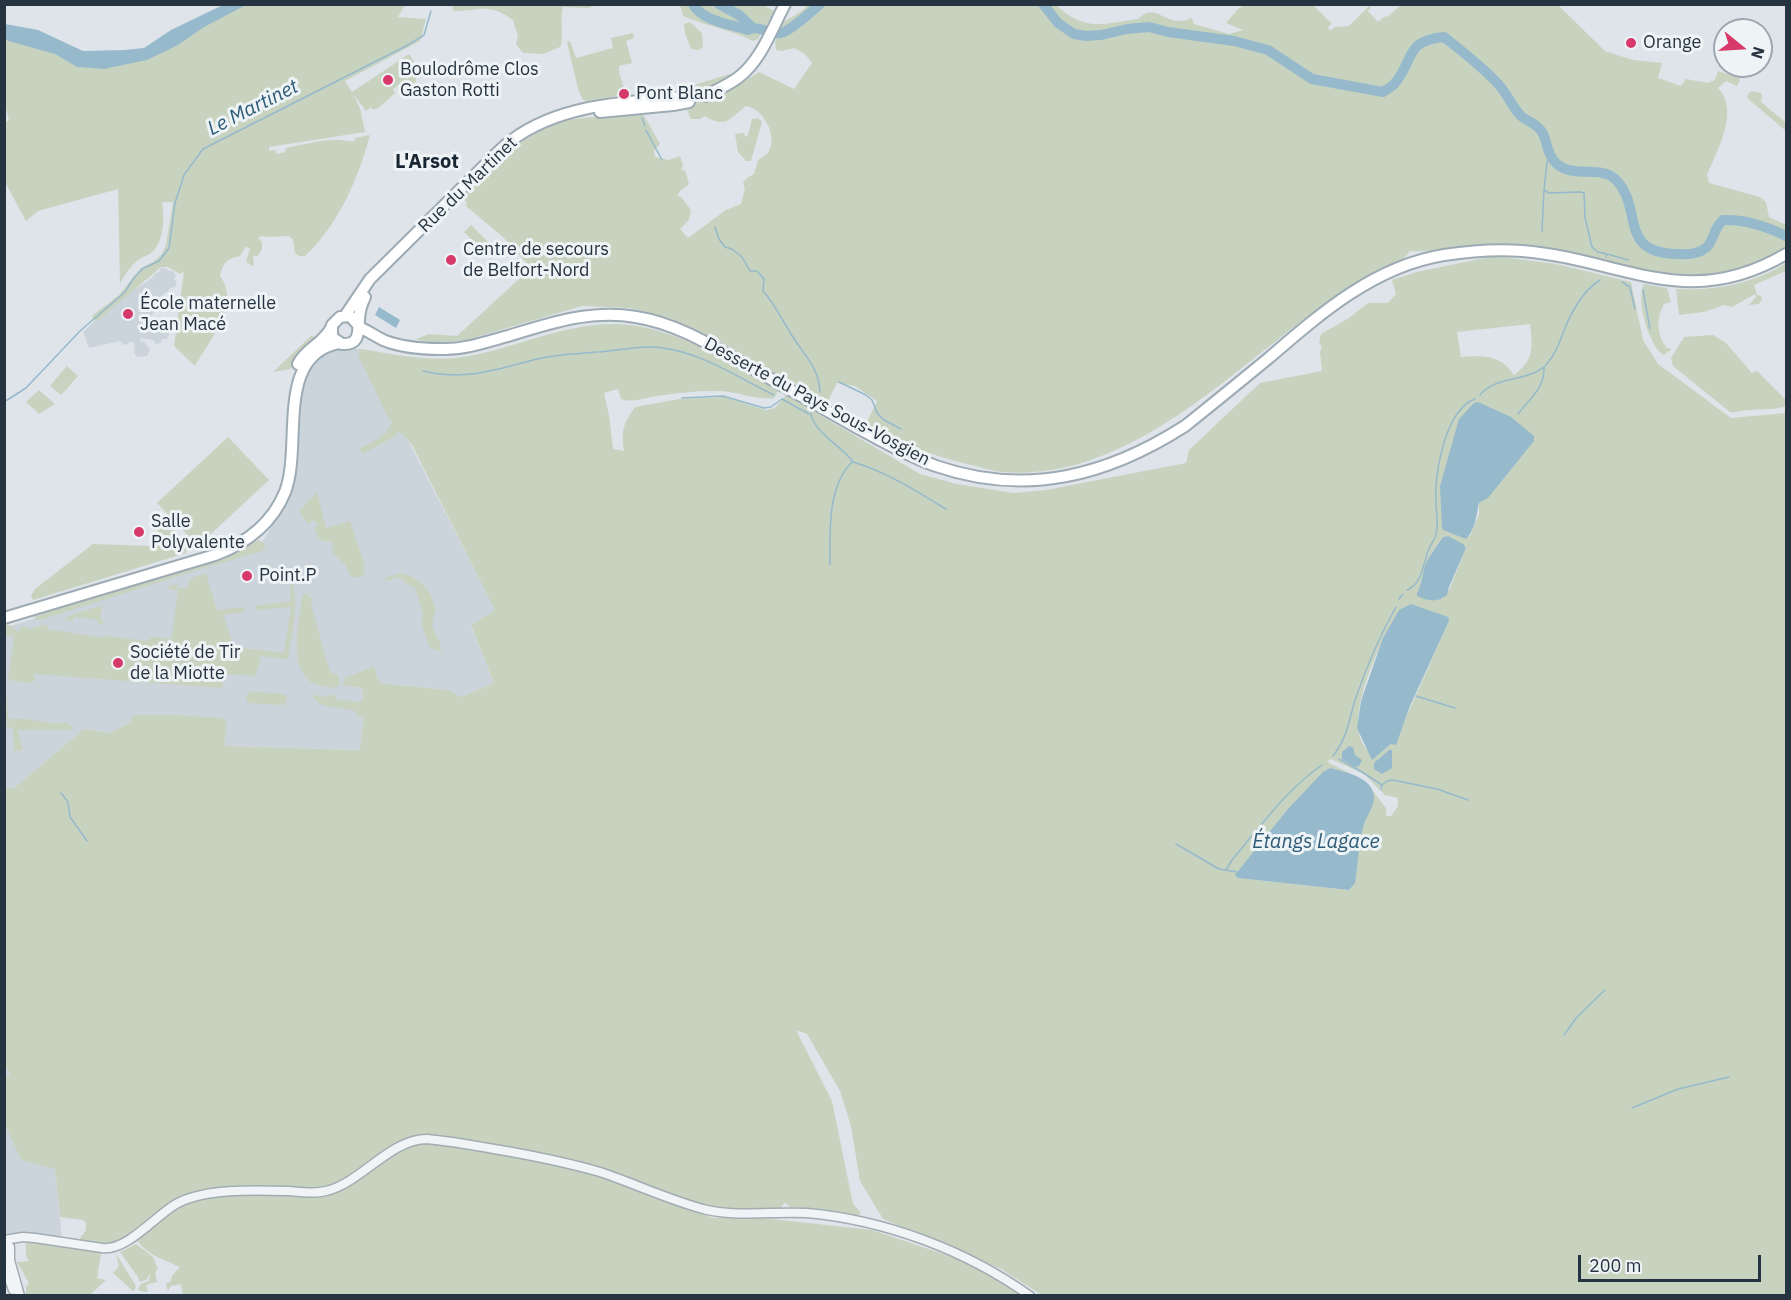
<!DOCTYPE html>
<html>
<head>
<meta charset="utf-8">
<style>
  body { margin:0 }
  #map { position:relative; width:1791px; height:1300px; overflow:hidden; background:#dee4e9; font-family:"IBM Plex Sans",sans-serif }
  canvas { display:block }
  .frame { position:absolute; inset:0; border:6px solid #263441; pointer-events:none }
  .north { position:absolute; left:1713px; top:18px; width:60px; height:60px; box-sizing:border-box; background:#eef3f6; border:2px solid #9ea7ae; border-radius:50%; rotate:108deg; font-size:16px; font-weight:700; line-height:24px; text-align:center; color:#263441 }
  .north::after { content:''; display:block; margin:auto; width:21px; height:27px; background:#d8396b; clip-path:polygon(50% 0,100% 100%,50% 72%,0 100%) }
  .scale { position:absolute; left:1578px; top:1255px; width:183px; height:27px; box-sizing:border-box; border:3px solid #263441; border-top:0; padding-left:8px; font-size:18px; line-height:21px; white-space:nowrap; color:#263441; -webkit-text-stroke:4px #eef3f6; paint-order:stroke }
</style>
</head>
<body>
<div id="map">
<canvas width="1791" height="1300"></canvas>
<div class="frame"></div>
<div class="north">N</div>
<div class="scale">200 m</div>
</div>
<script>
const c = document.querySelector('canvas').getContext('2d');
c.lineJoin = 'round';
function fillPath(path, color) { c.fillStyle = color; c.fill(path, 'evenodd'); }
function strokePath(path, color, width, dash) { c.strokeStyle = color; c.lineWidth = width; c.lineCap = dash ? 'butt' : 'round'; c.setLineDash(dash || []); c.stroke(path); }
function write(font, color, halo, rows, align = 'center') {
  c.font = font + ' "IBM Plex Sans",sans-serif'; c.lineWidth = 6; c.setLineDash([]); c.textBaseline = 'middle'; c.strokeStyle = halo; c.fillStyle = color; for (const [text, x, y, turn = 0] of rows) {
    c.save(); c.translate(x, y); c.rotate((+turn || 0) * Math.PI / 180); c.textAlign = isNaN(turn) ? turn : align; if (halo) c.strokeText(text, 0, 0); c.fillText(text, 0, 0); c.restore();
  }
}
fillPath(new Path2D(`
  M161,268H166L169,271H173L176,275L174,279L177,283L175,287L170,288L168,292L164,293L149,321L151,323L153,320L158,319L161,323L165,322L169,334L167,339H162L161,343L156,344L153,340L141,338L140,342L144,341L150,350L147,356L137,357L134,353L135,344L130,341L128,344L124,345L120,341L89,348L83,332L130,288L139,287L153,277L155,273L159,272Z
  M333,349H361L496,611L471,626L494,683L461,697L448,690L379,683L374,667L345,678L344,685L362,688L364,717L361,750L224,746L225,734L130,722L111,733L84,729L14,788H5L4,628L230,558L261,544L286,503L293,482L296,460L298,394L306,368L320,356Z
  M4,1063L55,1169L62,1239L5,1233Z`), '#ccd4db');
fillPath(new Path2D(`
  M455,4L597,5L588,8L563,7C559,21 565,36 560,47L543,54L523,53L516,44L518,36L513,20C488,2 481,11 454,11L452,8Z
  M244,5H405L398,17L426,19L420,41L345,81L352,92L409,54L419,69L414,87L399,92L397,88L412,75L393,89L395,93L377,109H372L371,107L366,111L353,94L360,108L365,132L269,147V151L275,150L277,154L285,152L286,148C302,145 319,140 335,140C342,139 346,142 354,141L355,138L370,135C358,179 339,224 305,256H299L295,253L293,240L289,236L269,237L261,236L258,238L262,242V249L258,256H253L254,265L252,266L246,261L250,249L246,246L240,256C227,258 223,263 220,276C241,304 210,340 195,366L174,346L184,271L180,274L168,267H161L97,321L92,319L93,315L118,296L141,268L153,262L162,254L166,245L173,202H162C165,217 164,243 151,253C147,256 142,257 138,260C130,266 125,275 120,283L118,189L38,211L26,221L5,182V123L9,120L5,105L4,40L117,63Z
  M680,5H763L774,11L758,39L753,41C730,29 706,26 683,16Z
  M807,5H1056C1085,32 1102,24 1138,19C1158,0 1165,30 1192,18L1194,24L1229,34L1243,30L1226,23L1238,9L1245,5H1315L1314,6L1332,24L1328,27L1330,31L1335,27L1349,26L1369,6L1371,8L1368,11L1378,22L1385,16L1387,17L1401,5H1558L1605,51L1633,60L1662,63L1658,78L1681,86L1686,79L1708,83L1715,80L1718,71L1739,78L1740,80L1737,86L1726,81L1718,88C1740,111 1717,150 1707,175L1709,183L1760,197L1766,202L1769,217L1786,225V247C1715,296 1637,268 1560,253C1548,251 1537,246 1525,245C1486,242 1449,253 1410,251C1398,268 1374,273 1356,283C1340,291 1325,304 1311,314C1222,380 1122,482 1002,472C992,471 981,467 971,465C933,456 899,443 865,426L877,401L855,386L837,383L827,403L721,342L671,319L630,308L582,306L466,340L430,344L416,339L429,334L457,336L531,268L503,237L466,206L467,203L462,197C492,165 522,134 565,121C585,116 622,116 643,114L660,144L654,151L655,157L669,160L680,156L683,165L681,171L685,170L689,184L679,192L678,196L681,197L691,210L689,220L680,229L688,238L726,210L741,204L745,189L743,183L747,178L754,174L758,160C762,157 767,155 769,151C778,136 763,108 746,106C729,119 726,129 705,116L700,119H691L687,110L692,105L727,92L759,72L794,89L812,63L805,54L794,48L782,51L776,50L775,42L778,36L787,34L793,29L790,24L780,29L778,28C787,16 800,16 807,5Z
  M690,22L702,33L703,47L699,50L691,49L685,33L684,24Z
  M633,33L634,38L626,41L632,63L619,66C618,77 625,82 623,92C612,98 595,104 583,100L578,89L567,42L570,41L576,58L613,48L611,38Z
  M737,72L706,91L682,94L684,88Z
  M1752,91L1761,93L1762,97L1761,102L1786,123V131L1747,98L1749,93Z
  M758,118L762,122L751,161H746L738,152L735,134L744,133L745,137L748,135L752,119Z
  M471,225L491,245L484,252L464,232Z
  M1494,256L1556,264L1631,282L1643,340L1658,364L1731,418L1786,413V1295H1042L1001,1269L883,1219L860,1181L851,1126L840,1091L807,1034L796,1030L832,1101L853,1204L861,1213L857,1216L822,1209L790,1207L785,1202L781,1208L716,1209L623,1177L640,1188L713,1218H725L735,1215L872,1230L964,1261L1004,1282L1024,1295L183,1296L181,1284L171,1286L168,1291L166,1284L171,1281L172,1276L180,1267C165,1260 144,1254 136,1238L142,1226L111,1246L78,1241L86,1230V1223L83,1220L60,1217L55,1169L21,1160L5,1124V1078L10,1075L4,1063V788H14L84,729L111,733L130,722L133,715H177L222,718L227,722L224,746L360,750L364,717L357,716V712C343,706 322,711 313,697L315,695L327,697L335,694L336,699L359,702L363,699L362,688L343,685L345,678L374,666L379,683L448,690L461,697L494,683L471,625L495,610L412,445L404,435L398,432L395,436L364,454L361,452L360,448C371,444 387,436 392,422L387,416L358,355L361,349C392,354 425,361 456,358C514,351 570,318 630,325C686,332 730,364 778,391L774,398C753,400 735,390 714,391C695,391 676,393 657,396C644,398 633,403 621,399L618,389L604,393L609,415L613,449L624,451C621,431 623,424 635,407L679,399L724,397L766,410L775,408L786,395L920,474L957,484L1013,493L1046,490L1186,463L1189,450L1260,383L1322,371L1320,352L1322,347L1319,342L1321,334L1349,318L1368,303H1388L1396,294L1392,280L1417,272ZM1530,324C1533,348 1534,360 1514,375C1502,355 1482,355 1461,357L1457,332ZM1534,441L1488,497L1479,503V514L1470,536L1442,527ZM1448,536L1466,548L1449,590L1442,599L1417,593L1421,586L1431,553L1443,537ZM1399,610L1449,621L1405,720L1391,744L1383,751L1375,755C1332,734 1383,638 1399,610ZM1331,759L1364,774L1385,795L1398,798V806L1391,816H1386V808L1371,789L1374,797L1363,827L1349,890L1238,878L1236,875L1287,810L1330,768L1350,773L1327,762Z
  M1786,263V271L1754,285L1757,295L1761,296L1762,299L1759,304L1749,305L1756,297L1755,294L1732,307L1724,305L1704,312L1679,315L1676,289C1715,291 1753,284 1786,263Z
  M1644,284L1667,288L1671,302L1664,304C1656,319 1656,334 1667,348L1672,349L1664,355C1649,348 1635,297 1644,284Z
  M312,335L318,340L290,369L273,372Z
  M1713,335L1726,343L1752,373L1757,371L1786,400V406C1774,410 1763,409 1750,410C1743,410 1737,413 1730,412L1673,366L1671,358L1684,337Z
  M67,366L78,376L61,395L50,386Z
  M39,390L55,404L39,414L26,402Z
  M228,437L269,480L198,546L157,503Z
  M317,492L326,528L350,521L364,563L365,572L362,577H351L345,564L332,553L333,542C321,541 320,541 314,530L318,524L314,520L308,524L299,511Z
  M159,515L186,542L187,547L186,553L33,600L31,596L35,589L93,544L150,546L158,532L154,523Z
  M259,540L265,544V548L260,552L204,568L40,620L34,617L45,612L221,559Z
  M288,572C302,598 292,631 288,659L259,656L260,663L255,676L224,674L222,688L33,674L36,678L34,681L30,683L8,680L14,636L5,635V626L9,625L18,632L22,626L30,629L47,624L48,629L99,637L105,636L147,641L152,637L171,639L178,591L169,589L168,586L177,584V588H188L189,579L206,573L217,610L244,607L245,612L223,615L234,647L284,653L291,607L256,610V606L291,601L290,583L286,575Z
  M401,573C421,577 431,590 436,610C425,634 442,631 441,652L430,648L421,622L423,615L415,588L405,583L401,577L385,581V578Z
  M305,593L312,598L311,604L330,672L339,675V686C333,689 327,687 321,686C285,679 299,620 303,594Z
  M103,605L100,616L104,625L98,624V620L74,617L73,621L65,620L66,617Z
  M250,691L283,694L287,696L286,702L283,705L248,703L246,696Z
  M5,696L7,697C7,702 8,716 9,719H26L57,724L65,722L71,726L73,730H19V735L23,750L14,751L13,728L5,726Z
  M26,1242L56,1245L101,1253L97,1278L106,1280L90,1295H26V1287L29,1283L17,1262L29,1261L26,1256Z
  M136,1244L153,1257L158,1269L155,1272L157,1282L146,1285L148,1292L140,1291L138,1289L141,1284L149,1281L150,1273L147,1279L140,1282L138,1277L120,1252Z
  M116,1254L135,1284L136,1288L133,1291L113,1273L119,1266Z`), '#c7d3bf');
fillPath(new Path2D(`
  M225,4L246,5L204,27L178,45L147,60L104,69L77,67L55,54L5,40V24L38,30L83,51L125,50L144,48L171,30Z
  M379,307L400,320L396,328L375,315Z
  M1478,402L1511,417L1534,436V441L1488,498L1479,503C1476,515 1476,529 1466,539L1443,530L1442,527L1440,486L1459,419L1474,403Z
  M1448,536L1463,544L1466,548L1449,587L1447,595C1437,603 1428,601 1417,596V593C1422,584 1422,575 1425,566C1429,555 1437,546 1443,537Z
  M1411,604L1448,617L1449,621L1410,706L1396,745L1391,744L1372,760L1357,728L1361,701L1383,638L1399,610Z
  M1349,746L1353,747L1355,755L1362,760L1359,766L1355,767L1342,759V752Z
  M1389,750H1392V768L1382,774L1374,769V763Z
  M1330,768C1344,771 1374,778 1374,797C1374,807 1365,818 1363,828C1358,846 1358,865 1355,883L1349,890L1238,878L1235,875L1287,810L1323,772Z`), '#96b9cc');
strokePath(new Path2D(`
  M642,118L645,126
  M646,130L662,160
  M1550,155L1547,162L1544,190L1549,193L1580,192L1584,193L1585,217L1592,247L1598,252L1607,254L1606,257
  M715,227L719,239L725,247L732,249L742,257L750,271H757L764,279L763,291C775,304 782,320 791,334C803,354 819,367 820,392
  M1542,231L1544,190
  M1607,254L1628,260
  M1622,282L1630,287L1635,309
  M1643,290L1650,329
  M599,352C620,350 642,345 663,348C702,353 739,378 774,395
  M423,371C466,381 495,370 537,359C556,354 577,354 597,352
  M839,382L866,395L872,400L877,413L884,420L901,429
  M1480,395C1496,375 1529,382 1546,365C1556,354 1560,341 1565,328C1572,311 1584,290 1600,280
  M682,398L723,396L764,408L771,407L782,399L809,414
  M4,402L26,388L80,331L125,292L133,279L142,269L159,261L169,248L175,203L184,175L203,149L408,45L424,35L431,11
  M811,413C812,431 843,447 853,462C887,472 916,491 946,509
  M1518,414C1530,398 1545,388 1544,367
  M830,565C830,532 827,487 852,462
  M1407,590C1422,584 1423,565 1428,551C1430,545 1435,540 1436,534C1439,523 1436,513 1436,502C1434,474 1445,410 1475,399
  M1399,599L1403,594
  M1416,696L1455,708
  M1333,756C1347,738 1349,721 1355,700C1366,668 1379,637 1396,607
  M1339,759L1362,772L1382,785L1381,789
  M1382,785L1387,781L1393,780L1437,789L1468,800
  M61,793L68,802L70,817L87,841
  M1176,844L1219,869L1237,872
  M1226,870L1232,860C1260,827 1286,790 1322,765
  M1564,1035L1577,1017L1605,990
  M1632,1108L1678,1089L1729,1077`), '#96b9cc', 1.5);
strokePath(new Path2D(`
  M693,4C703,22 731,24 748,30C760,24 770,36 781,33C792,30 811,12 820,4
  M719,4L739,15L752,27
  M1043,4L1058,23L1074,34L1086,36L1101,35L1127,29L1149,27L1168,32L1234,41L1268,50L1312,79L1383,92C1387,89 1392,87 1395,83C1415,59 1404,41 1444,37C1463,52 1483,67 1499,85C1507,94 1512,106 1520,115C1527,122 1537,123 1542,132C1548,142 1546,154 1557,164C1573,178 1600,166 1614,178C1645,206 1616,253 1677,254C1687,255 1699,254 1707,247C1714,240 1713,229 1723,220C1746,219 1766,226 1786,236`), '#96b9cc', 10);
const minor = new Path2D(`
  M4,1240L23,1237L35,1238L102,1248C127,1251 154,1217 176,1204C204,1188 256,1190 289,1191C301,1192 314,1194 326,1191C361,1183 390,1139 427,1139C449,1141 472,1145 494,1149C530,1155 565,1162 600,1172C636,1184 671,1201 707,1210C738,1217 775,1211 807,1213C885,1220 966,1250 1030,1296
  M4,1241L10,1247V1260L20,1296
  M4,1265L13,1290`);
const major = new Path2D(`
  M706,96C717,89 729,85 739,77C761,60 772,29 785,4
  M600,112L673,105L689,102
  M345,316L370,279L485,165C494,156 502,147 512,140C560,104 626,102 683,97C693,97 701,94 711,93
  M358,325L350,316L340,317L332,325V337L342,344C359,345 358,334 359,321C359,312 361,305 365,297
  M359,327C368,331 375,336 383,340C400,347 423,349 441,349C464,350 486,342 508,336C550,323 592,309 636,317C680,324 717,349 755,370C788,389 821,407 854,426C881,440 907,456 936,466C1026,497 1107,476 1185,426C1214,403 1242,380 1270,357C1321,313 1375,266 1444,255C1470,251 1496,249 1522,251C1622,259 1686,313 1786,254
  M298,364C306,348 323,344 331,328
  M4,618L215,555C247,543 272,524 285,492C303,447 274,355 339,343`);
strokePath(minor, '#a3acb3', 11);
strokePath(major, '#9dabb5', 14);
strokePath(minor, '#f1f4f7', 8);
strokePath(major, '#fff', 10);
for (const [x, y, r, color] of [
  [1631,43,6,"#d8396b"],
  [388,80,6,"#d8396b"],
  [624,94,6,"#d8396b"],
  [451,260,6,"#d8396b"],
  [128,314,6,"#d8396b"],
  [139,532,6,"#d8396b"],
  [247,576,6,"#d8396b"],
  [118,663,6,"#d8396b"]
]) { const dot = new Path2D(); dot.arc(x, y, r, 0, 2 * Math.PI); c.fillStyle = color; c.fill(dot); strokePath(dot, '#eef3f6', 2); }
write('18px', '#263441', '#eef3f6', [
  ["Orange",1643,43],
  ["Boulodrôme Clos",400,70],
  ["Gaston Rotti",400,91],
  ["Pont Blanc",636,94],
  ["Centre de secours",463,250],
  ["de Belfort-Nord",463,271],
  ["École maternelle",140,304],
  ["Jean Macé",140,325],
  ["Salle",151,522],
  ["Polyvalente",151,543],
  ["Point.P",259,576],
  ["Société de Tir",130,653],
  ["de la Miotte",130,674]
], 'left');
write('18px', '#263441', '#eef3f6', [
  ["Rue du Martinet",468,185,-44],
  ["Desserte du Pays Sous-Vosgien",817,402,28]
]);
write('italic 20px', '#2d5b78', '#eef3f6', [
  ["Le Martinet",253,108,-27],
  ["Étangs Lagace",1316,842]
]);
write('bold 20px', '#182532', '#eef3f6', [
  ["L'Arsot",427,162]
]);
</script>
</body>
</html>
